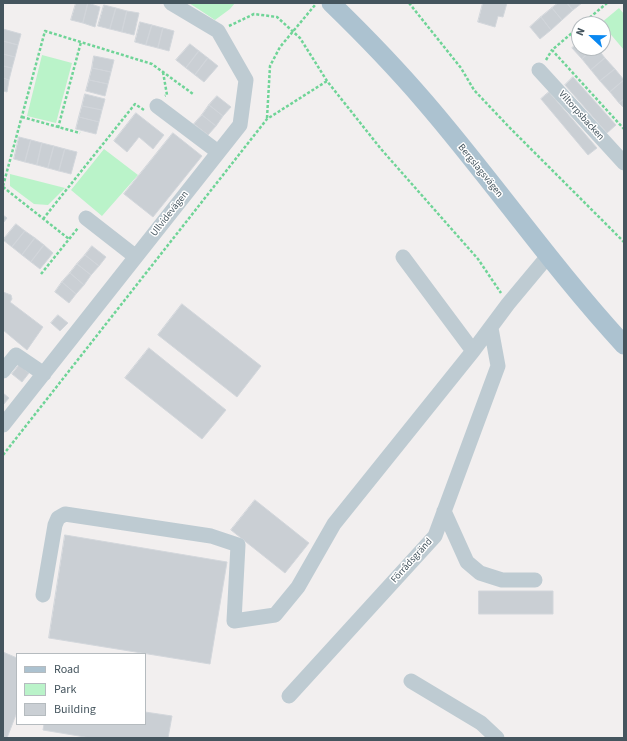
<!DOCTYPE html>
<html>
<head>
<meta charset="utf-8">
<style>
  body { margin:0 }
  #map { position:relative; width:627px; height:741px; overflow:hidden; background:#f2efef; font-family:"Source Sans 3",sans-serif }
  canvas { display:block }
  .frame { position:absolute; inset:0; border:4px solid #45555e; pointer-events:none }
  .legend { position:absolute; left:16px; top:653px; width:130px; height:72px; box-sizing:border-box; background:#fff; border:1px solid #b5bbbf; margin:0; padding:5px 7px; list-style:none; font-size:12px; color:#45555e }
  .legend li { display:flex; align-items:center; gap:8px; height:20px }
  .legend b { width:20px; border:1px solid #b5bbbf }
  .north { position:absolute; left:571px; top:16px; width:40px; height:40px; box-sizing:border-box; background:#fff; border:1px solid #b5bbbf; border-radius:50%; rotate:292deg; font-size:11px; font-weight:700; line-height:16px; text-align:center; color:#45555e }
  .north::after { content:''; display:block; margin:auto; width:14px; height:18px; background:#0a88f1; clip-path:polygon(50% 0,100% 100%,50% 72%,0 100%) }
</style>
</head>
<body>
<div id="map">
<canvas width="627" height="741"></canvas>
<div class="frame"></div>
<ul class="legend">
<li><b style="height:5px;background:#acc2d0"></b>Road</li>
<li><b style="height:11px;background:#baf3c9"></b>Park</li>
<li><b style="height:11px;background:#cacfd4"></b>Building</li>
</ul>
<div class="north">N</div>
</div>
<script>
const c = document.querySelector('canvas').getContext('2d');
c.lineJoin = 'round';
function fillPath(path, color) { c.fillStyle = color; c.fill(path, 'evenodd'); }
function strokePath(path, color, width, dash) { c.strokeStyle = color; c.lineWidth = width; c.lineCap = dash ? 'butt' : 'round'; c.setLineDash(dash || []); c.stroke(path); }
function write(font, color, halo, rows, align = 'center') {
  c.font = font + ' "Source Sans 3",sans-serif'; c.lineWidth = 3; c.setLineDash([]); c.textBaseline = 'middle'; c.strokeStyle = halo; c.fillStyle = color; for (const [text, x, y, turn = 0] of rows) {
    c.save(); c.translate(x, y); c.rotate((+turn || 0) * Math.PI / 180); c.textAlign = isNaN(turn) ? turn : align; if (halo) c.strokeText(text, 0, 0); c.fillText(text, 0, 0); c.restore();
  }
}
fillPath(new Path2D(`
  M189,3H235L230,9L215,20Z
  M619,8L624,14V50L601,23Z
  M42,55L72,63L56,123L27,116Z
  M104,149L138,175L102,216L71,190Z
  M10,174L65,188L48,205L34,204L10,186Z`), '#baf3c9');
const building = new Path2D(`
  M76,3H88L83,23L71,20Z
  M88,3L100,7L95,27L83,23Z
  M483,3H507L503,17L498,16L495,27L478,22Z
  M558,3H567L573,10L562,20L552,8Z
  M567,3H582L573,10Z
  M104,5L116,8L110,29L98,26Z
  M116,8L127,11L122,32L110,29Z
  M552,8L562,20L551,30L541,17Z
  M127,11L139,13L134,35L122,32Z
  M541,17L551,30L540,39L530,27Z
  M140,22L152,25L146,45L135,42Z
  M152,25L163,28L158,48L146,45Z
  M163,28L174,31L169,51L158,48Z
  M3,29L21,34L18,45L3,41Z
  M3,41L18,45L15,57L3,54Z
  M579,42V48H594L582,59L572,48Z
  M190,44L199,51L186,68L176,60Z
  M594,48H597L605,58L591,70L582,59Z
  M199,51L208,58L195,75L186,68Z
  M3,54L15,57L12,68L3,66Z
  M94,56L114,60L111,72L92,68Z
  M208,58L218,66L204,82L195,75Z
  M605,58L615,69L600,81L591,70Z
  M3,66L12,68L9,80L3,78Z
  M92,68L111,72L108,84L89,80Z
  M615,69L624,80L610,92L600,81Z
  M573,77L616,125L607,133L565,85Z
  M3,78L9,80L7,92L3,91Z
  M89,80L108,84L105,96L86,91Z
  M624,80V99L619,103L610,92Z
  M549,92L597,148L588,155L541,99Z
  M85,94L105,99L102,110L82,106Z
  M217,96L231,107L223,116L209,105Z
  M624,99V108L619,103Z
  M209,105L223,116L216,126L202,115Z
  M82,106L102,110L99,122L79,117Z
  M136,113L164,135L153,149L139,137L127,152L114,141Z
  M202,115L216,126L208,135L194,124Z
  M79,117L99,122L96,134L76,129Z
  M173,133L202,156L153,217L124,194Z
  M19,137L31,140L25,162L14,159Z
  M31,140L42,143L37,165L25,162Z
  M42,143L54,146L48,168L37,165Z
  M54,146L65,149L59,171L48,168Z
  M65,149L77,152L71,174L59,171Z
  M3,215L7,218L3,223Z
  M16,224L25,231L12,247L3,240Z
  M25,231L35,238L22,255L12,247Z
  M35,238L44,245L31,262L22,255Z
  M44,245L53,253L40,269L31,262Z
  M92,246L106,257L99,266L85,255Z
  M85,255L99,266L91,275L77,264Z
  M77,264L91,275L84,285L70,273Z
  M70,273L84,285L76,294L62,282Z
  M62,282L76,294L69,303L55,292Z
  M3,292L11,295L12,299L10,302L43,327L27,350L3,330Z
  M182,304L261,366L237,397L158,335Z
  M58,315L68,323L60,331L51,323Z
  M149,348L226,410L202,439L125,378Z
  M19,365L29,373L22,382L12,374Z
  M3,393L9,398L3,405Z
  M255,500L309,543L285,573L231,530Z
  M65,535L227,562L210,664L49,638Z
  M479,591H553V614H479Z
  M3,652L17,658V712L7,738H3Z
  M145,712L172,716L168,738H91L43,730L44,724H145Z`);
fillPath(building, '#cacfd4');
strokePath(building, '#d2d6db', 1);
strokePath(new Path2D(`
  M409,3L461,68L474,90L509,127L624,242
  M582,24L607,3
  M229,26L254,14L277,17L300,38L327,81L381,149L478,259L501,293
  M579,27L552,50L624,129
  M546,60L552,50
  M163,72L167,95L165,96
  M22,117L80,133
  M267,118L270,66L280,47L315,5
  M58,128L81,42
  M3,186L45,31L152,64L193,94
  M3,187L69,239
  M43,219L135,104L144,110
  M41,274L78,228
  M3,455L267,119L327,81`), '#6fd497', 2.5, [3, 2]);
strokePath(new Path2D(`
  M539,70L624,163
  M157,106L218,152
  M86,218L136,257
  M473,351L508,304L548,256
  M3,371L16,355L44,374
  M3,425L240,125L246,80L218,31L171,3
  M444,511L467,562L480,573L502,580H535
  M43,595L55,525L58,518L65,514L211,536L238,545L234,621L275,615L298,587L334,524L473,351L403,257
  M411,681L481,723L497,738
  M289,696L435,536L498,366L491,328`), '#becbd2', 15);
strokePath(new Path2D(`
  M331,3C364,35 395,67 425,102C493,181 553,268 624,345`), '#acc2d0', 19);
write('10px', '#45555e', '#fff', [
  ["Viltorpsbacken",581,116,48],
  ["Bergslagsvägen",480,171,51],
  ["Ullvidevägen",170,214,-52],
  ["Förrådsgränd",412,561,-48]
]);
</script>
</body>
</html>
